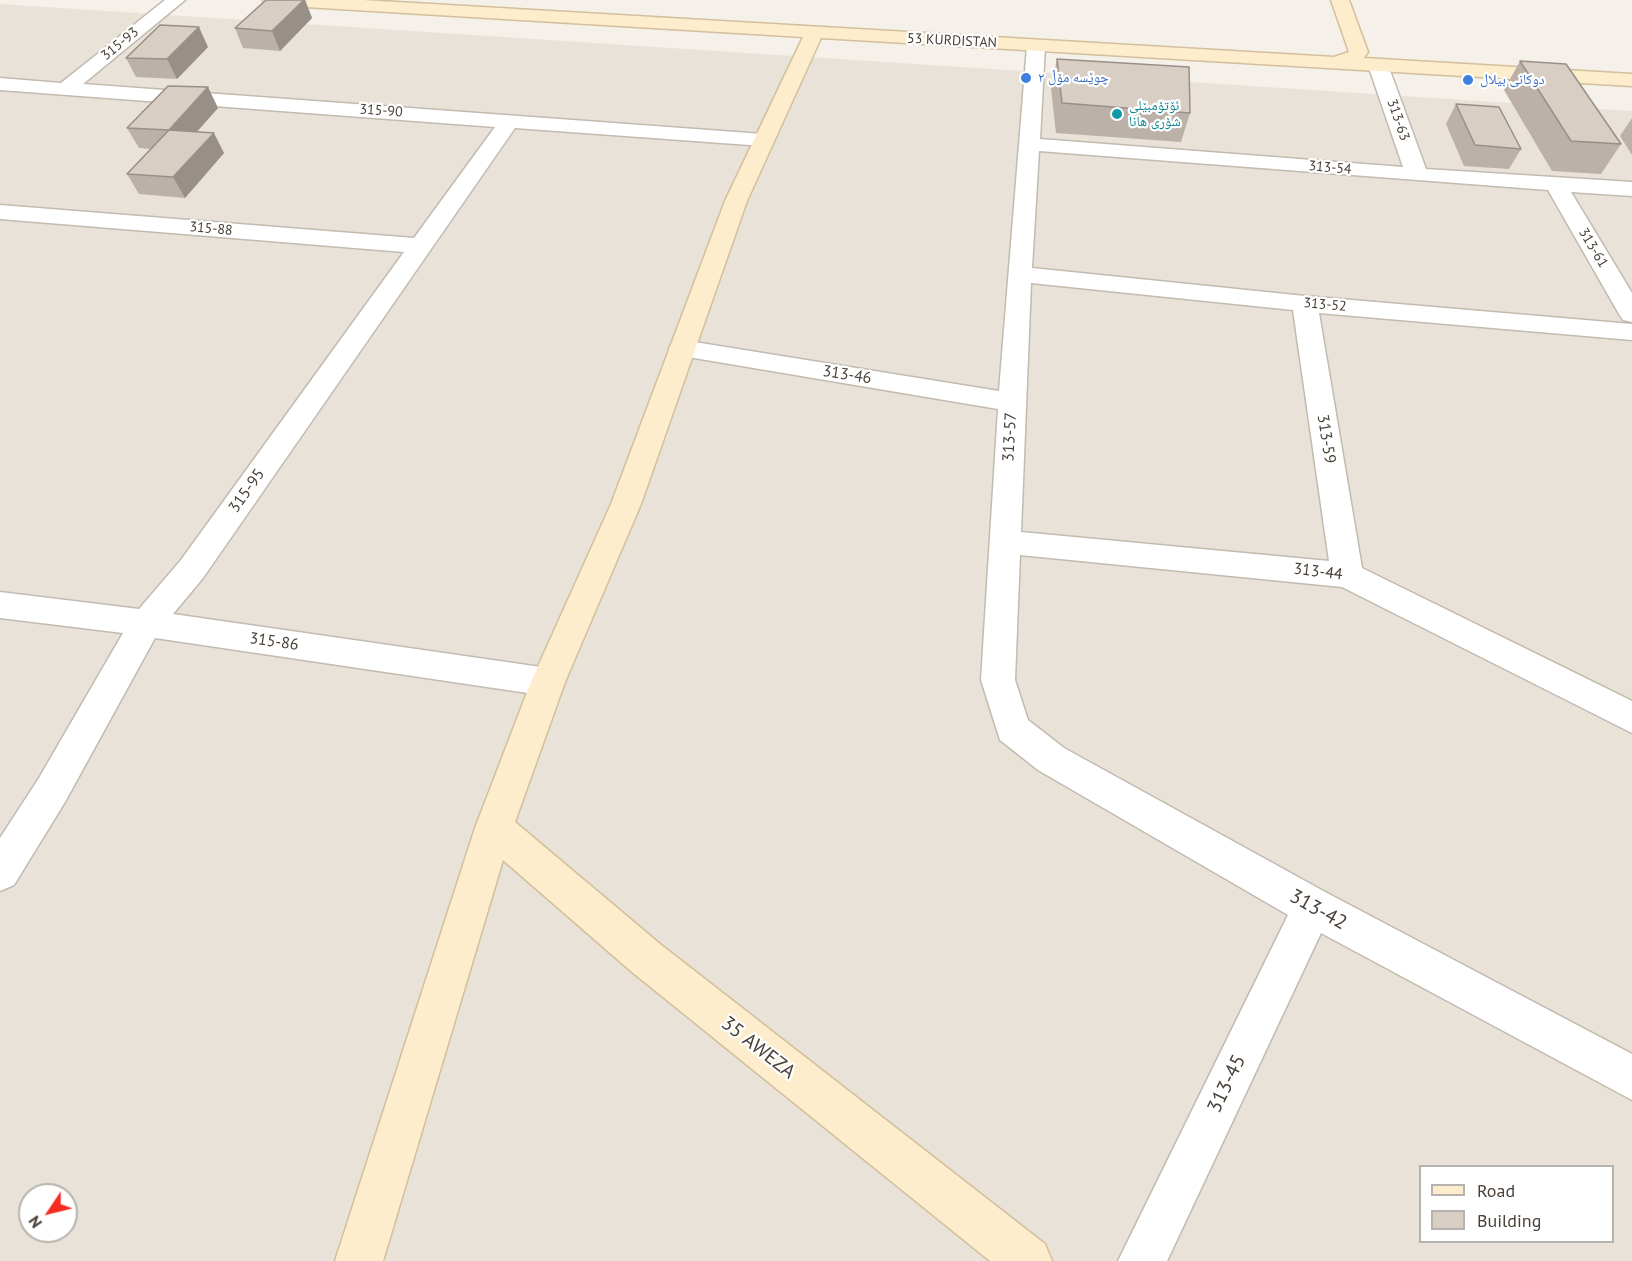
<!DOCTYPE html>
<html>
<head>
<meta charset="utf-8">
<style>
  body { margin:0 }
  #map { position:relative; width:1632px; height:1261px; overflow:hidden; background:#f5f1ea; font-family:"PT Sans",sans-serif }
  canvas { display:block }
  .legend { position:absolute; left:1419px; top:1165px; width:195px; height:78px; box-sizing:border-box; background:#fff; border:2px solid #b6b3af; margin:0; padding:8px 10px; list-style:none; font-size:18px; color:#494138 }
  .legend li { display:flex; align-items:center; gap:12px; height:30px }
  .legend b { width:30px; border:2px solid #b6b3af }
  .north { position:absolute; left:18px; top:1183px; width:60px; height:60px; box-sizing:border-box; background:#fff; border:2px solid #b6b3af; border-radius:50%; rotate:235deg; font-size:16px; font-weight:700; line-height:24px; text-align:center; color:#494138 }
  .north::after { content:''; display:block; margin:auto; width:21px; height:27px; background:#f52d21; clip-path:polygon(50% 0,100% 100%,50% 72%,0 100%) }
</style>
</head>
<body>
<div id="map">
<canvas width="1632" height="1261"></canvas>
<ul class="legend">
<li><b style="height:8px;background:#fdedcc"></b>Road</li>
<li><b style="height:16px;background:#d9cec3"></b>Building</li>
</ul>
<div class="north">N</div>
</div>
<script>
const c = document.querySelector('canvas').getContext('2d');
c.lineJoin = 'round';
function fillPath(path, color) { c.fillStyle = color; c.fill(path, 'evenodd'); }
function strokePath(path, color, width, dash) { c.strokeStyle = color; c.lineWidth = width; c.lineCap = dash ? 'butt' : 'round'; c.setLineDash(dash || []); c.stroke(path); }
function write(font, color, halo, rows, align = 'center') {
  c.font = font + ' "PT Sans","Noto Naskh Arabic",sans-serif'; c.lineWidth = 4.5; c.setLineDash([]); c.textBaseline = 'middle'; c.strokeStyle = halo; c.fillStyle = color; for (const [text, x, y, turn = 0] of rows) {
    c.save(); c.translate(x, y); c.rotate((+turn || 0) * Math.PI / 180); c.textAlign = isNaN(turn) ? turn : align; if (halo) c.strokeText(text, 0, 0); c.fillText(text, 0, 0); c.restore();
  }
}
fillPath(new Path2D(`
  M0,4L1632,111V1261H0ZM1420,1166H1612V1242H1420ZM30,1195H66V1231H30Z`), '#e8e2d8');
const street = new Path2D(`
  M165,0H185L83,84L763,134L770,136L774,140L770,144L763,146L515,128L203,578L173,614L548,668L560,672L565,682L560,692L548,696L155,638L65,802L14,885L0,891V838L39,778L123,633L0,618V592L139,609L181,560L404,252L0,219V205L414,238L495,127L0,90V78L61,83Z
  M1036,40L1043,42L1045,46L1040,139L1403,167L1368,65L1371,61H1385L1388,65L1426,169L1632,182V196L1571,192L1632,293V322L1623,320L1619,314L1548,190L1039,151L1032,268L1305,296L1632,324V340L1319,313L1362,568L1632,701V733L1342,587L1020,555L1015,680L1028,720L1064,748L1327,893L1632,1054V1100L1321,933L1167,1261H1118L1288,915L1038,770L1000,740L981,680L998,409L682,356L673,354L669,348L673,342L682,340L999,391L1027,46L1029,42ZM1031,283L1293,310L1329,561L1021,532Z`);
const secondary = new Path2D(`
  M263,0H363L1334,57L1349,52L1331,0H1349L1368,52L1364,58L1632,74V86L821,38L747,201L641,504L565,682L515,822L660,944L1045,1244L1052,1261H990L632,972L503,860L383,1261H335L475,828L531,682L611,504L725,201L803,37L272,5L266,4Z`);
strokePath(street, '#c3bab0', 3);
strokePath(secondary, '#d3bf9b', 3);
fillPath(street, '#fff');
fillPath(secondary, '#fdedcc');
fillPath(new Path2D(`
  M266,0H305L312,18L280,51L243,48L235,28Z
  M208,47L177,79L136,77L126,58Z
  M1057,59L1190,113L1181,142L1056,133L1051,88Z
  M1520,61L1621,144L1601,174L1552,171L1504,90Z
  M1456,104L1521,149L1509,169L1464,166L1446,124Z
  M218,108L197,132L224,153L185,198L139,194L127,174L151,149L139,148L127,128Z
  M1632,118V155L1620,136Z`), '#bbb1a8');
fillPath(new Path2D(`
  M304,0H305L312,18L280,51L272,31Z
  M199,27L208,47L177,79L167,59Z
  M208,87L218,108L180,150L169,130Z
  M214,133L224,153L185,198L173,177Z`), '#989088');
const building = new Path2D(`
  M266,0H304L272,31L235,28Z
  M160,25L199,27L167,59L126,58Z
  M1057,59L1189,67L1190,113L1062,103Z
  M1520,61L1566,64L1621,144L1571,141Z
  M168,86L208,87L169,130L214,133L173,177L127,174L169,130L127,128Z
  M1456,104L1499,107L1521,149L1475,145Z`);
fillPath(building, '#d9cec3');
strokePath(building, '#989088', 1.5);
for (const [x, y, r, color] of [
  [1026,78,6,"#3f7fe0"],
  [1468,80,6,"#3f7fe0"],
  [1117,114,6,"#0f9aa8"]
]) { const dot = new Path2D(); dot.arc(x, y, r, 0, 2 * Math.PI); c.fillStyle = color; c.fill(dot); strokePath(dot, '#fff', 2); }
write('14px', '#494138', '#fff', [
  ["53 KURDISTAN",952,41,3],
  ["315-93",120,44,-39],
  ["315-90",381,111,4],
  ["313-63",1398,120,71],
  ["313-54",1330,168,5],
  ["315-88",211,229,5],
  ["313-61",1593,248,59],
  ["313-52",1325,305,5]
]);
write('14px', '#366cbe', '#fff', [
  ["چوێسە مۆڵ ۲",1038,78],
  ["دوکانی بیلال",1480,80]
], 'left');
write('14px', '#0d838f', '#fff', [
  ["ئۆتۆمبێلی",1129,106],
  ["شۆری هانا",1129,122]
], 'left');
write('16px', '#494138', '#fff', [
  ["313-46",847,375,9],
  ["313-57",1010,437,-87],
  ["313-59",1326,439,81],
  ["315-95",247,491,-55],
  ["313-44",1318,572,7],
  ["315-86",274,642,8]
]);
write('20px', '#494138', '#fff', [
  ["313-42",1318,910,29],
  ["35 AWEZA",758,1048,38],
  ["313-45",1227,1084,-64]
]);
</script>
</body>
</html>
